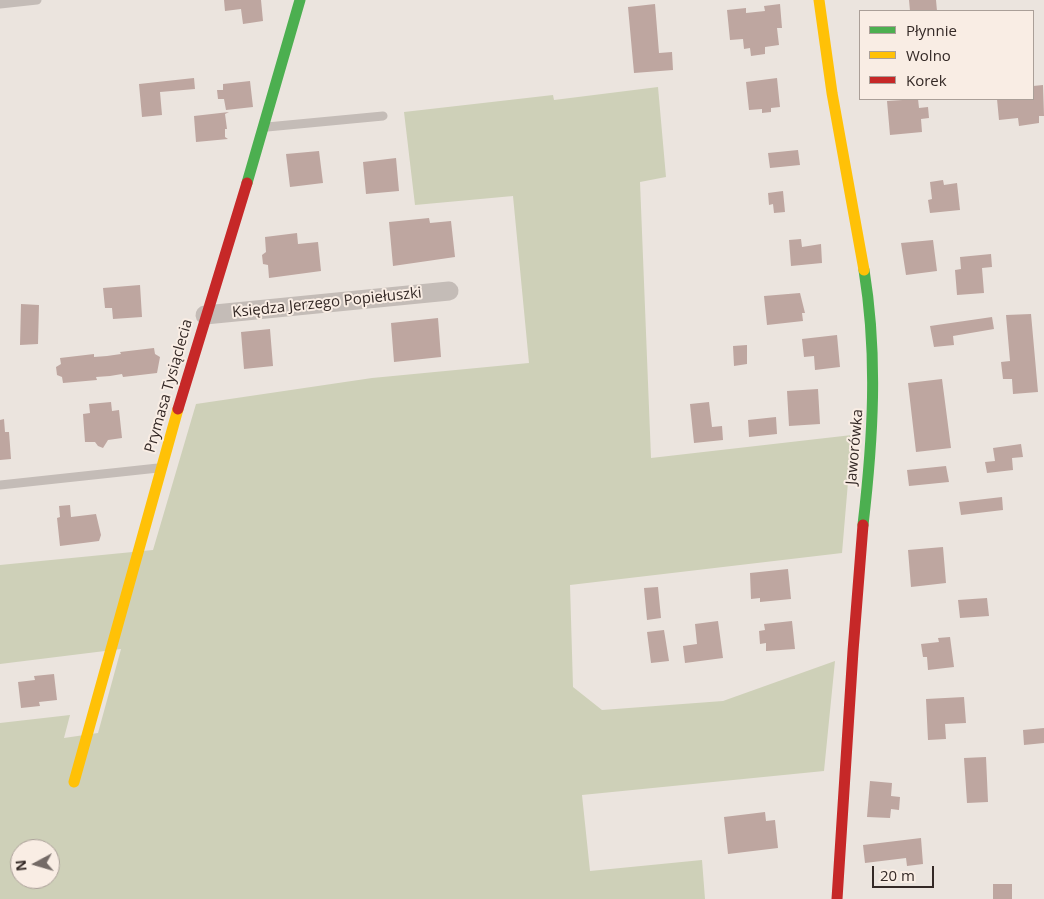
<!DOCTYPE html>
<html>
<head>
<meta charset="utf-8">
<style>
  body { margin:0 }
  #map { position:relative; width:1044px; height:899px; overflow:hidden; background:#ebe4de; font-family:"Open Sans",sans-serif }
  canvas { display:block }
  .legend { position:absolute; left:859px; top:10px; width:175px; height:90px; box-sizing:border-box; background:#f9ede4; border:1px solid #aa9f98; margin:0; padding:6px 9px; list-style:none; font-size:15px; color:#342926 }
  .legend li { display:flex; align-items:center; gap:10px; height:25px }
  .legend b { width:25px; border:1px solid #aa9f98 }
  .north { position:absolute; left:10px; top:839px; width:50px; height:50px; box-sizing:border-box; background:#f9ede4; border:1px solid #aa9f98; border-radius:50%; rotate:264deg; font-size:14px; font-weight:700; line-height:20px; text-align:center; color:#342926 }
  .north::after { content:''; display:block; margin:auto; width:18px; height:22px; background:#746a66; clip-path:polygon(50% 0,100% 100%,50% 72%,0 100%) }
  .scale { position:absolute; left:872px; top:866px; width:62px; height:22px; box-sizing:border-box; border:2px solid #342926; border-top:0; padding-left:6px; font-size:15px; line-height:18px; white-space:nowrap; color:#342926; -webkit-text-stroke:4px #f9ede4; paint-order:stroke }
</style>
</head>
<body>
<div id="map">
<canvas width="1044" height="899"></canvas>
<ul class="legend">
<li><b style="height:6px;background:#4caf50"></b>Płynnie</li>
<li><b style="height:6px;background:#ffc107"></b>Wolno</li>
<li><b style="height:6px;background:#c62828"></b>Korek</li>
</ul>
<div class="north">N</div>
<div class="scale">20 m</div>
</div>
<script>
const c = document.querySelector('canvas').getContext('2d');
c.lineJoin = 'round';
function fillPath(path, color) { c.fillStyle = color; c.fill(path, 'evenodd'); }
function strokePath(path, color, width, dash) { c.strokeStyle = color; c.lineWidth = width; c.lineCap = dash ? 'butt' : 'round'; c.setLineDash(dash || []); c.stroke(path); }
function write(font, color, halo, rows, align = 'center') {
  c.font = font + ' "Open Sans",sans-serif'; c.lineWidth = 4; c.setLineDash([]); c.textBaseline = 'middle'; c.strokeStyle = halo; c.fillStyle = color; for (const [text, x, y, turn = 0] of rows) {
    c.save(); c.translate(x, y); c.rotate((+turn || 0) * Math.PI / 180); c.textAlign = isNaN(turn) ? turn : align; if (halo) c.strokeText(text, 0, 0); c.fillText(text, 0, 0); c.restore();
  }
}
fillPath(new Path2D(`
  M658,87L666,177L640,182L651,458L852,435L842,553L570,585L573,687L602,710L723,701L835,661L824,771L582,795L590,871L702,860L705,899H0V723L70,715L64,738L98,733L121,649L0,664V565L153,550L196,404L372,378L529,363L513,196L415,205L404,112L553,95L554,100ZM20,849H50V879H20Z`), '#ced0b8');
fillPath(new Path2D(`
  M224,0H261L263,21L243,24L241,9L225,11Z
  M909,0H936L937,11H910Z
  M655,4L659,53L672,52L673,70L634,73L628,7Z
  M780,4L782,28H777L779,45L765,47V54L751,56L750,48L744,49L743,39L730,40L727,10L746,8V13L765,11L764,6Z
  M194,78L195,89L160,92L162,115L142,117L139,84Z
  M777,78L780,107L771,108V112L762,113V109L749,110L746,82Z
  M250,81L253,107L226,110L224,99H218L217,90H223V84Z
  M1043,85L1044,116H1039V123L1019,126L1018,118L999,120L997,99H1033V86Z
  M918,99L919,108L928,107L929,118L921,119L922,132L890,135L887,101Z
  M229,112L225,114L227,129H225V137L228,139L196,142L194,116Z
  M798,150L800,165L770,168L768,153Z
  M319,151L323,183L290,187L286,154Z
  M396,158L399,191L366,194L363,162Z
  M943,180L944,185L957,183L960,210L930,213L928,200L932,199L930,182Z
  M783,191L785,212L774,213L773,204L769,205L768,193Z
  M429,218L430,223L451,221L455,257L393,266L389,222Z
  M297,233L298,244L318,242L321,271L269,278L268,265L263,264L262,255L266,252L265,237Z
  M801,239L802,247L821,244L822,263L791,266L789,240Z
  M933,240L937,271L906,275L901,243Z
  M991,254L992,267L982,268L984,293L957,295L955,270L961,269L960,257Z
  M140,285L142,317L113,319L112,308H105L103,288Z
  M800,293L805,313H802L803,321L767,325L764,296Z
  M21,304L39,305L38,344L20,345Z
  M1031,314L1038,392L1013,394L1012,379H1003L1001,362L1010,361L1006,315Z
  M992,317L994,329L953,336L954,345L934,347L930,326Z
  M438,318L441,357L394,362L391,323Z
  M270,329L273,366L244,369L241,332Z
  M837,335L840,367L815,370L814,356L804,357L802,339Z
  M747,345V364L734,366L733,346Z
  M154,348L155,354L160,357L157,373L123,377L122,374L110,376L96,377L97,380L63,383L62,377L57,375L56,367L61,364L60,358L94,354V357L107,356L121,354L120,352Z
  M942,379L951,448L916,452L908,383Z
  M818,389L820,424L789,426L787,391Z
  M111,402L112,411L119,410L122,438L108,440L103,448L98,446L95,442H85L83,414L90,413L89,404Z
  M709,402L712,427L722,426L723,440L694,443L690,404Z
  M776,417L777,434L749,437L748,420Z
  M4,419L5,432H9L11,459L0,460V420Z
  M1021,444L1023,457L1012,458L1013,470L987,473L985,462L995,461L993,448Z
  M946,466L949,482L909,486L907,470Z
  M1002,497L1003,510L961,515L959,502Z
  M70,505L71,517L96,514L101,535L99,541L60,546L57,518L60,517L59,506Z
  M943,547L946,583L911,587L908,550Z
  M788,569L791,599L760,602V598L751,599L750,573Z
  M658,587L661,618L647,620L644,588Z
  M987,598L989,616L960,618L958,600Z
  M718,621L723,658L685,663L683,646L697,644L695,624Z
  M792,621L795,649L766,651V643L760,644L759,631L765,630L764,624Z
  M664,630L669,661L651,663L647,632Z
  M950,637L954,667L928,670L927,657H923L921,644L939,642L938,638Z
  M54,674L57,700L39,702L40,706L21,708L18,682L35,680L34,676Z
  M964,697L966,723L945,724L946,739L928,740L926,699Z
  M1044,728V743L1024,745L1023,730Z
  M986,757L988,802L967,803L964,758Z
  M870,781L892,783L891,796L900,797L899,810L891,809L890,818L867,817Z
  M765,812L766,821L775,820L778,848L728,854L724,817Z
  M921,838L923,864L907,866L906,858L865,863L863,845Z
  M993,884H1012V899H993Z`), '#bea6a0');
strokePath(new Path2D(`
  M0,4L37,0
  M267,127L383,116
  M0,485L158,468`), '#c4bcb7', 9);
strokePath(new Path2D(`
  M205,315L449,291`), '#c4bcb7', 19);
strokePath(new Path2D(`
  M247,183L300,0
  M863,525C873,439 878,356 864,270`), '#4caf50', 11);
strokePath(new Path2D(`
  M819,0L832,93L864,270
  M74,782L178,409`), '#ffc107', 11);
strokePath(new Path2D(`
  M178,409L247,183
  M837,899L853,651L863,525`), '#c62828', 11);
write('15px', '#342926', '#f9ede4', [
  ["Księdza Jerzego Popiełuszki",327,303,-6],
  ["Prymasa Tysiąclecia",169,386,-74],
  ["Jaworówka",855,447,-85]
]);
</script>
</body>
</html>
